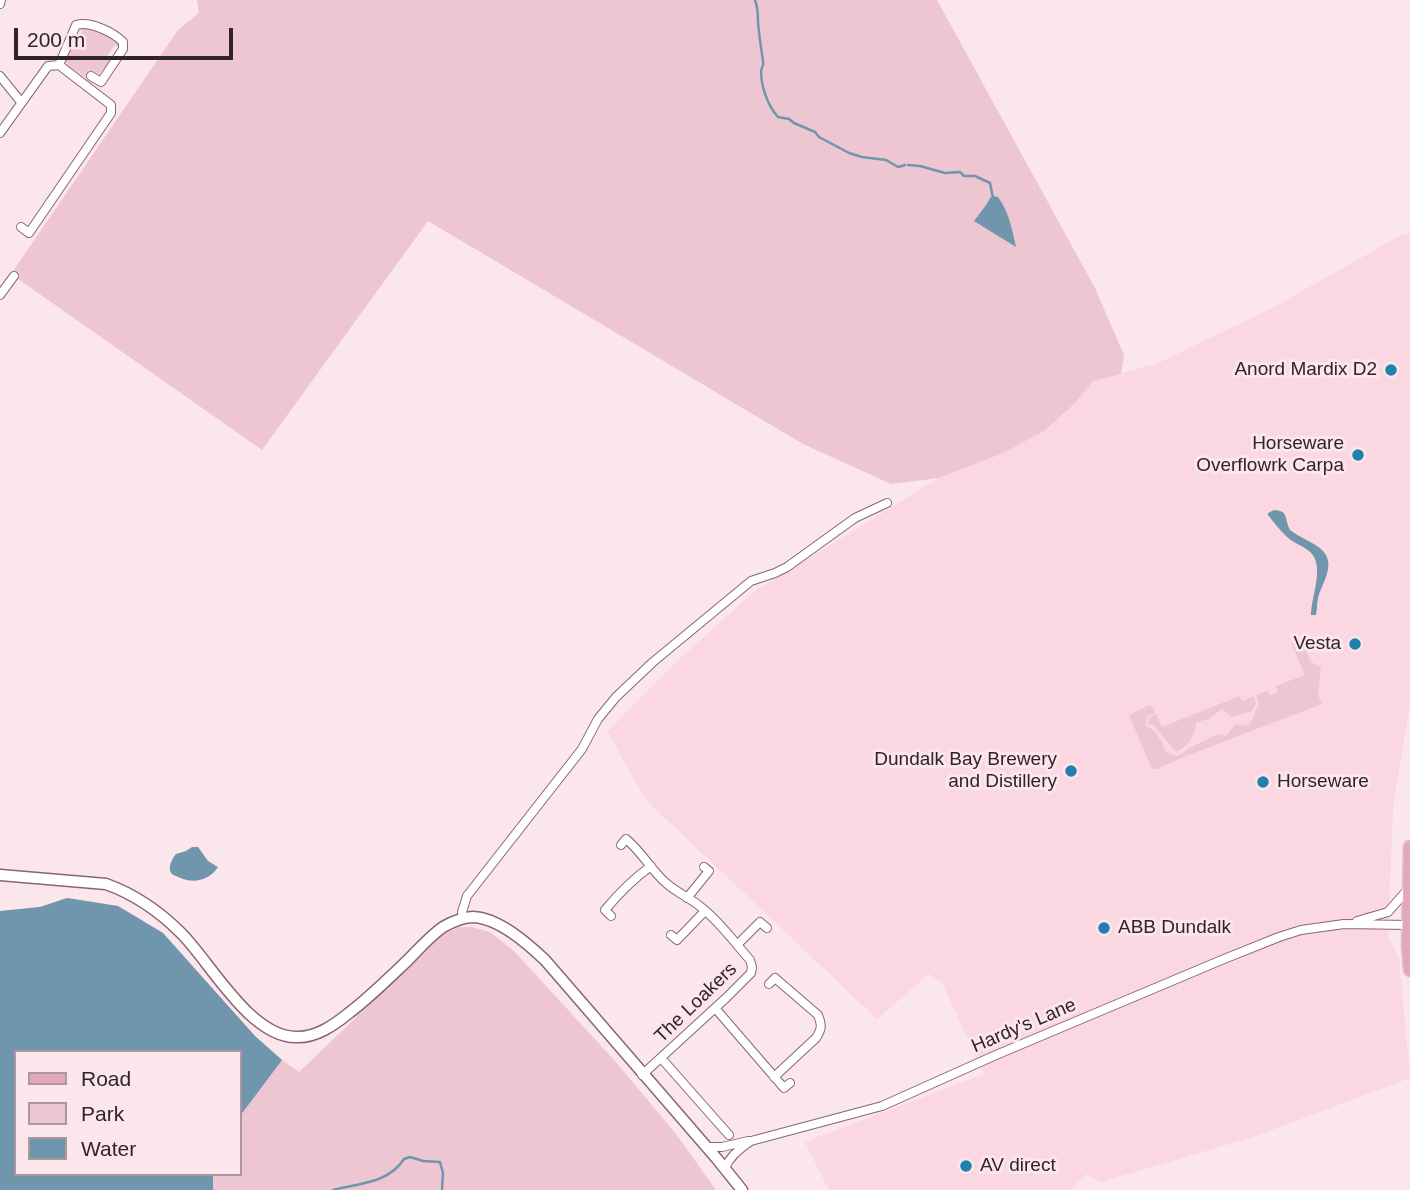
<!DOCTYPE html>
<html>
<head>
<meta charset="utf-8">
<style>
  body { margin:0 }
  #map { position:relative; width:1410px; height:1190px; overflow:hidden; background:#fbe6eb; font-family:Arial,sans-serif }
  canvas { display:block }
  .legend { position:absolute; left:14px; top:1050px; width:228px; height:126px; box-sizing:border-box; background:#fbe6eb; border:2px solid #aa989d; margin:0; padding:9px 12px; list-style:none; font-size:21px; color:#312427 }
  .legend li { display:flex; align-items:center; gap:14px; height:35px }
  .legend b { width:35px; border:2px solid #aa989d }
  .scale { position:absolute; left:14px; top:28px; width:219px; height:32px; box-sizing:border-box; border:4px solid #312427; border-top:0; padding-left:9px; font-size:21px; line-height:24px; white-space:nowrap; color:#312427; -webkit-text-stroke:5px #fbe6eb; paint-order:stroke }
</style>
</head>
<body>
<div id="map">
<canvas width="1410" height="1190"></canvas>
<ul class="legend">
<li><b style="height:9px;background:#e5a6bb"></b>Road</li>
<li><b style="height:19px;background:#edc6d1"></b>Park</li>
<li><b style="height:19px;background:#6f96ac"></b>Water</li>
</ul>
<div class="scale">200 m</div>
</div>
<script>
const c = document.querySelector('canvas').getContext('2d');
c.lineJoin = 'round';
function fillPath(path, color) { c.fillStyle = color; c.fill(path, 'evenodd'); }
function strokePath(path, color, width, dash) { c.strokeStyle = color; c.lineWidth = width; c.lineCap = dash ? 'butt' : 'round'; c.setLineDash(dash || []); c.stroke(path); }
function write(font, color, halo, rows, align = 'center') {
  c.font = font + ' Arial,sans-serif'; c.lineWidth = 6; c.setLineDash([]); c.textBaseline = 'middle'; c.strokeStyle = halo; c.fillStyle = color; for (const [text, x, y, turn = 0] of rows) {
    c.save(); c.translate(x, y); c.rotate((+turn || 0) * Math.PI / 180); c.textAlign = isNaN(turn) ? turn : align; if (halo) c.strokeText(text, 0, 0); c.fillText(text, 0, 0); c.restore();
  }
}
fillPath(new Path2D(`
  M1410,233V705L1393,807L1388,937L1399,957L1410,1078L1253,1137L1101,1182L1087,1174L1070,1190H829L805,1142L984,1074L942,983L929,974L877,1019L647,801L607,732L676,662L755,591L939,478L1001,454L1076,402L1093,381L1156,364L1272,308L1403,234Z`), '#fbd7e1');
fillPath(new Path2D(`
  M197,0H937L1095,288L1124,355L1121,374L1093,381L1076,402L1044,431L1001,454L939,478L891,484L803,444L428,221L262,450L11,274L178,30L199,13Z
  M83,25L120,41L119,48L115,45L106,58L110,61L99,74L93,71L88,79L67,65L65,58L72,41L76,43L82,31L77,28Z
  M1301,639L1311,662L1321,667L1318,695L1322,704L1181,758L1157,769H1152L1129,715L1149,705L1153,707L1155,712L1148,716L1145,725C1156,730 1162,741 1166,752L1178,756L1189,748L1218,734L1226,736L1236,724L1249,726L1259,704L1256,695L1267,691L1270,696L1278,692L1276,686L1305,675L1291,643Z
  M1240,696L1242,701L1254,696L1256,703L1252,711L1231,717L1222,709L1209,719L1197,722C1192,737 1192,744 1176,752L1154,726L1148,724L1150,717L1156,714L1162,727Z
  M67,898L118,906L163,933L255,1036L282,1060L299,1072L442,935L460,927H472L490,932L514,951L615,1061L676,1134L716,1190H0V911L40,907ZM16,1052H240V1174H16Z`), '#edc6d1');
fillPath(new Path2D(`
  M993,196L998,197C1009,212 1012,229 1016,247L974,221L986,205L990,198Z
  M1274,510C1289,511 1284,518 1290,530C1300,538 1314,542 1323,551C1336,565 1322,583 1318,598C1317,603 1317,609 1316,615H1311V613C1312,598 1318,583 1317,568C1316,548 1300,548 1287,537C1280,530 1274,523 1268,515V513Z
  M192,847H198L208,861L218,867C209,881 193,884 178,877C174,875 171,875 170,870C169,864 173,858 176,854L186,851Z
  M67,898L118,906L163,933L255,1036L282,1060L240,1116V1052H16V1174H213V1190H0V911L40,907Z`), '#6f96ac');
strokePath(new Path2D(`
  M755,0C758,7 758,14 758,22C759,35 761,48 763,61C764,67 762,65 761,71C761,87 768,106 778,117L789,119L794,123L815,132L819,137L849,153L862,157L886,160L898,167L905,165
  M908,165L920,166L945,173L960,172L964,176H975L990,183L993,198
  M333,1190C358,1183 388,1184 404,1159L410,1157L423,1161L440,1162L443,1173L442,1190`), '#6f96ac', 2.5);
const minor = new Path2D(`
  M0,4L1,0
  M59,65L76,25C90,21 113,32 123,42V49L101,82L91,76
  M0,76L21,102
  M0,133L48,66L59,65L111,105V113L29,233L21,227
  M0,295L14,276
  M621,845L626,839C642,852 651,870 666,883C677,893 691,898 702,908C720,922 735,943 750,960L752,967L751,973L727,997L642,1075
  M687,898L709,871L704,867
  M611,916L605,910C619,893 633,879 651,866
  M463,918L462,912L467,896L582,749L598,719L616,697L653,662L751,581L775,573L787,567L855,518L887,503
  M1357,921L1388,912L1409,888
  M671,935L677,940L705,911
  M737,945L760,922L767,928
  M769,984L775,978L818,1015C822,1025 822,1029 816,1038L774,1077
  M715,1008L784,1088L790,1083
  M661,1058L729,1135
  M707,1147H722L748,1141
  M725,1168C730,1156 740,1148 751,1141L882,1106L996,1055L1224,959L1279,937L1301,930L1344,924L1409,925`);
const secondary = new Path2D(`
  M0,875L106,884C134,894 159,911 181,933C211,963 250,1037 296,1037C316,1038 334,1025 349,1013C370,997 389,978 408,960C419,949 430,936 443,927C452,922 462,917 473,917C499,918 528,944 545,960L717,1159L742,1190`);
const primary = new Path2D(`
  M1410,847L1408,946L1410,970`);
strokePath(minor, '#866770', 10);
strokePath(secondary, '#866770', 13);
strokePath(primary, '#cecacb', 15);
strokePath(minor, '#fff', 8);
strokePath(secondary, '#fff', 10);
strokePath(primary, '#e5a6bb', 12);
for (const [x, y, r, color] of [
  [1391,370,7,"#2081ac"],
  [1358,455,7,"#2081ac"],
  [1355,644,7,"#2081ac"],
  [1071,771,7,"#2081ac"],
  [1263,782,7,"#2081ac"],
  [1104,928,7,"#2081ac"],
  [966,1166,7,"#2081ac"]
]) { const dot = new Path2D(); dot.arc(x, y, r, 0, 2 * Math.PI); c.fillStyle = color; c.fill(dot); strokePath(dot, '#fbe6eb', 2.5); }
write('19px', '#312427', '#fbe6eb', [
  ["Anord Mardix D2",1377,370],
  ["Horseware",1344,444],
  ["Overflowrk Carpa",1344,466],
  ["Vesta",1341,644],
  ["Dundalk Bay Brewery",1057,760],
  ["and Distillery",1057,782],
  ["Horseware",1277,782,"left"],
  ["ABB Dundalk",1118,928,"left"],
  ["AV direct",980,1166,"left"]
], 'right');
write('19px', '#312427', '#fbe6eb', [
  ["The Loakers",696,1003,-44],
  ["Hardy's Lane",1024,1026,-23]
]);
</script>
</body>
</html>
